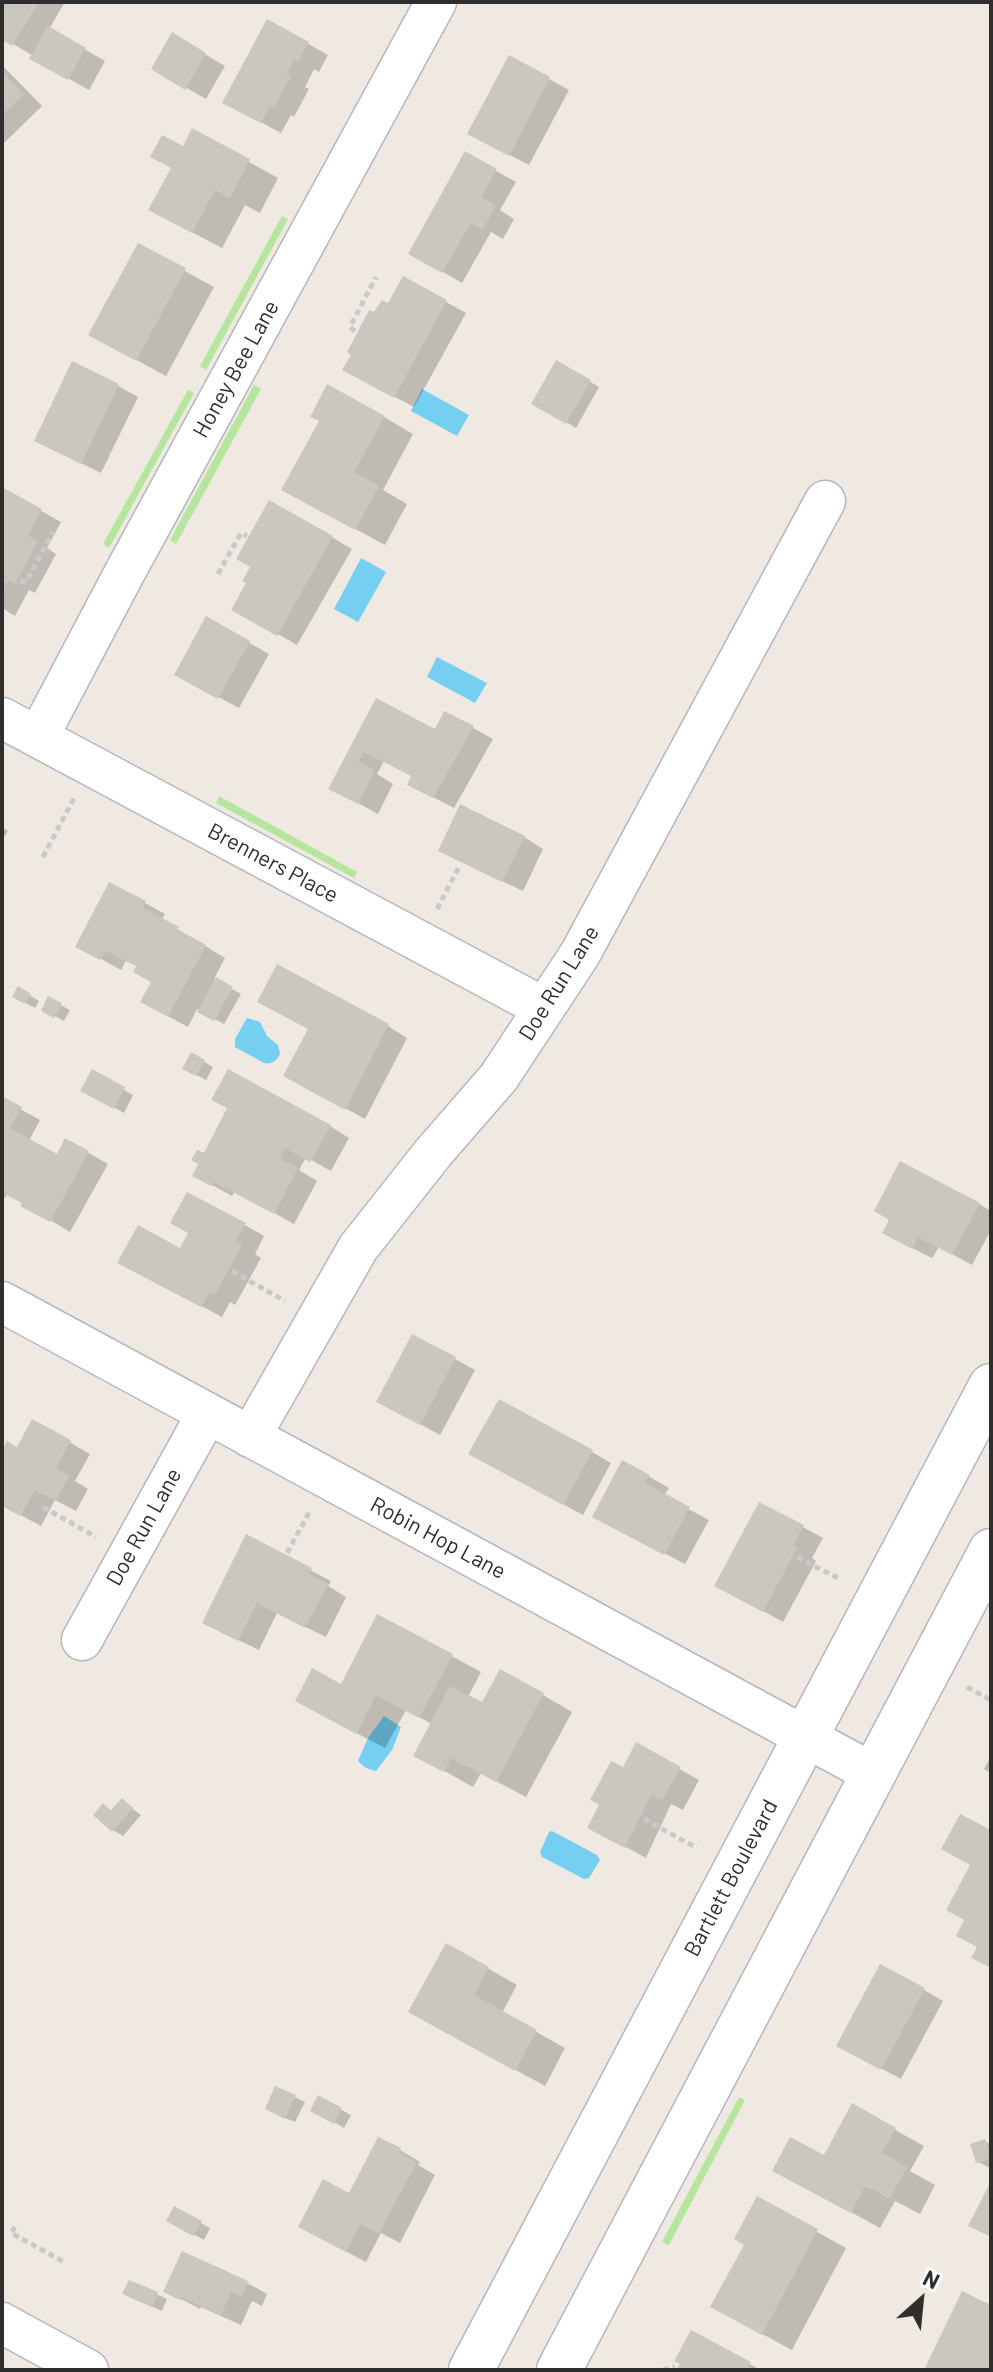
<!DOCTYPE html>
<html>
<head>
<meta charset="utf-8">
<style>
  body { margin:0 }
  #map { position:relative; width:993px; height:2372px; overflow:hidden; background:#efe9e1; font-family:Barlow,sans-serif }
  canvas { display:block }
  .frame { position:absolute; inset:0; border:4px solid #2e2e2e; pointer-events:none }
  .north { position:absolute; left:881px; top:2260px; width:80px; height:80px; -webkit-text-stroke:6px #fff; paint-order:stroke; rotate:27deg; font-size:22px; font-weight:700; line-height:32px; text-align:center; color:#2e2e2e }
  .north::after { content:''; display:block; margin:auto; width:28px; height:36px; background:#2e2e2e; clip-path:polygon(50% 0,100% 100%,50% 72%,0 100%) }
</style>
</head>
<body>
<div id="map">
<canvas width="993" height="2372"></canvas>
<div class="frame"></div>
<div class="north">N</div>
</div>
<script>
const c = document.querySelector('canvas').getContext('2d');
c.lineJoin = 'round';
function fillPath(path, color) { c.fillStyle = color; c.fill(path, 'evenodd'); }
function strokePath(path, color, width, dash) { c.strokeStyle = color; c.lineWidth = width; c.lineCap = dash ? 'butt' : 'round'; c.setLineDash(dash || []); c.stroke(path); }
function write(font, color, halo, rows, align = 'center') {
  c.font = font + ' Barlow,sans-serif'; c.lineWidth = 6; c.setLineDash([]); c.textBaseline = 'middle'; c.strokeStyle = halo; c.fillStyle = color; for (const [text, x, y, turn = 0] of rows) {
    c.save(); c.translate(x, y); c.rotate((+turn || 0) * Math.PI / 180); c.textAlign = isNaN(turn) ? turn : align; if (halo) c.strokeText(text, 0, 0); c.fillText(text, 0, 0); c.restore();
  }
}
fillPath(new Path2D(`
  M282,216L288,219L206,370L200,366Z
  M254,385L261,389L176,544L170,540Z
  M188,390L194,393L109,548L103,544Z
  M219,796L357,872L354,878L216,803Z
  M739,2097L745,2100L669,2245L662,2242Z`), '#b6e59e');
fillPath(new Path2D(`
  M422,389L469,415L457,436L411,411Z
  M361,558L386,572L358,622L334,609Z
  M437,657L487,683L475,703L427,677Z
  M247,1018L260,1022L267,1036L278,1045L280,1054C276,1061 272,1065 264,1063L235,1047V1039Z
  M384,1716L401,1727L392,1750L376,1771L366,1768L358,1761L368,1738Z
  M552,1831L597,1855L600,1860L589,1878L584,1879L542,1857L540,1852L549,1832Z`), '#75cff0');
fillPath(new Path2D(`
  M2,2H65L49,29L105,61L89,90L32,58L33,56L2,37Z
  M268,21L328,55L319,72L314,69L305,87L309,89L294,117L291,115L281,133L244,113Z
  M172,35L225,66L206,99L153,69Z
  M2,65L42,106L2,145Z
  M549,79L569,90L529,165L489,144Z
  M193,131L278,178L260,213L245,205L222,248L180,226L184,149Z
  M466,154L516,182L500,210L514,219L503,239L491,232L462,283L410,253Z
  M139,246L214,287L166,376L120,351Z
  M404,279L466,313L414,407L365,381L375,315L389,305Z
  M557,363L599,387L576,428L534,403Z
  M118,386L138,397L101,473L36,441Z
  M384,417L413,434L383,490L407,504L385,545L313,506Z
  M4,490L61,522L47,548L56,554L35,593L29,590L15,616L2,608Z
  M270,502L352,549L297,645L234,609L249,583Z
  M207,619L269,654L239,708L196,685Z
  M377,700L436,731L473,728L493,739L454,808L429,795L413,776L384,761L377,774L393,784L378,814L331,788Z
  M2,827L8,831L2,841Z
  M524,837L543,849L523,891L460,861Z
  M110,884L165,914L162,920L225,958L214,979L241,994L224,1024L197,1009L188,1027L162,1013L153,982L138,966L126,960L121,970L78,946Z
  M19,989L39,1001L35,1008L15,997Z
  M49,999L70,1010L64,1021L44,1010Z
  M388,1026L407,1038L365,1119L285,1075Z
  M192,1055L213,1067L206,1080L185,1069Z
  M93,1072L133,1095L124,1113L83,1090Z
  M2,1099L40,1120L29,1141L57,1156L66,1140L108,1164L70,1232L7,1194L5,1198L2,1196Z
  M330,1126L349,1138L331,1171L306,1157L299,1170L317,1181L294,1224L235,1191L232,1196L194,1175L204,1156Z
  M979,1204L991,1211V1230L972,1265L939,1247L932,1258L904,1244Z
  M245,1225L264,1236L255,1254L261,1258L235,1305L230,1302L222,1317L140,1273L181,1250Z
  M413,1336L475,1370L440,1435L398,1412Z
  M33,1421L90,1454L75,1481L88,1489L76,1511L55,1500L41,1526L2,1505V1454L18,1449Z
  M592,1452L611,1463L583,1515L491,1465Z
  M623,1462L669,1488L664,1496L709,1520L685,1564L614,1527Z
  M760,1504L823,1538L812,1558L816,1561L783,1622L736,1596Z
  M247,1537L331,1581L328,1586L346,1597L326,1637L277,1613L259,1650L224,1633Z
  M378,1616L481,1672L468,1697L482,1705L543,1695L572,1712L526,1797L481,1773L473,1787L416,1755L432,1724L406,1710L385,1748L326,1717Z
  M637,1745L699,1780L683,1810L671,1804L646,1858L590,1827Z
  M991,1756V1773L984,1769Z
  M122,1801L141,1815L123,1836L113,1830V1811Z
  M447,1945L517,1985L502,2013L565,2048L545,2086L439,2028Z
  M924,1990L943,2001L901,2079L858,2056Z
  M276,2088L305,2102L295,2122L276,2114Z
  M319,2098L351,2115L344,2128L313,2110Z
  M852,2106L924,2146L910,2171L935,2185L920,2214L895,2201L880,2228L803,2186L825,2158Z
  M985,2141L991,2145V2166L988,2167L978,2162Z
  M400,2150L420,2162L418,2165L435,2175L400,2243L381,2233L366,2262L320,2238L350,2195Z
  M758,2199L846,2248L792,2350L742,2323L747,2244Z
  M175,2209L210,2228L204,2240L169,2221Z
  M130,2282L167,2299L162,2311L134,2299Z
  M247,2283L267,2294L262,2306L252,2301L241,2325L201,2307L200,2309L166,2291Z
  M692,2333L761,2370H679Z`), '#0003');
fillPath(new Path2D(`
  M2,2H39L12,46L2,40Z
  M267,19L309,42L298,62L294,60L286,74L291,76L274,107L270,106L261,123L222,103Z
  M48,26L86,48L68,80L29,59Z
  M172,32L206,53L185,90L151,69Z
  M509,55L550,77L509,156L467,134Z
  M2,72L24,94L2,115Z
  M192,128L250,159L230,198L215,190L192,233L148,210L171,168L150,157L162,135L183,146Z
  M465,151L497,169L481,197L496,206L483,229L471,223L442,273L408,254Z
  M138,243L186,268L136,361L88,335Z
  M403,276L447,300L394,398L342,370L351,355L347,352L369,310L374,312L382,300L388,303Z
  M556,360L591,380L566,424L531,404Z
  M72,361L119,384L81,464L34,441Z
  M327,384L385,416L354,472L379,486L355,530L281,490L319,421L310,417Z
  M2,487L42,509L28,536L38,541L15,584L8,580L2,592Z
  M269,500L333,536L277,636L231,610L246,583L242,581L250,567L236,559Z
  M206,616L250,641L218,699L174,675Z
  M376,698L435,729L444,711L474,726L433,798L407,785L411,776L364,752L358,762L375,770L358,804L328,789Z
  M460,804L525,836L502,882L438,851Z
  M109,882L146,901L143,908L179,927L177,929L206,945L168,1017L140,1002L151,982L133,972L136,966L106,951L100,960L75,947Z
  M277,964L389,1024L345,1110L283,1076L308,1029L257,1002Z
  M216,977L233,987L214,1021L197,1012Z
  M18,986L31,994L25,1004L12,997Z
  M48,996L62,1003L54,1018L41,1011Z
  M191,1052L205,1060L196,1076L182,1069Z
  M92,1069L125,1087L114,1109L80,1091Z
  M228,1069L331,1125L310,1162L285,1148L280,1158L298,1168L274,1214L214,1182L211,1186L192,1176L198,1164L191,1160L197,1150L204,1153L227,1108L211,1100Z
  M2,1096L22,1107L10,1128L57,1154L65,1138L89,1151L50,1222L20,1206L22,1203L2,1193Z
  M900,1161L980,1203L952,1255L918,1237L912,1249L882,1233L889,1220L874,1211Z
  M187,1192L246,1223L236,1241L242,1245L215,1295L210,1292L201,1307L117,1263L138,1225L180,1248L188,1233L170,1223Z
  M412,1334L456,1357L420,1425L376,1402Z
  M499,1399L593,1450L563,1505L468,1454Z
  M32,1419L71,1440L56,1468L69,1476L55,1501L35,1490L20,1516L2,1506V1450L7,1441L17,1447Z
  M622,1460L650,1475L645,1483L690,1507L664,1555L592,1517Z
  M759,1502L804,1525L793,1545L797,1548L763,1612L714,1586Z
  M246,1534L312,1568L309,1574L328,1584L305,1628L257,1603L238,1641L202,1623Z
  M377,1614L453,1654L419,1718L376,1695L356,1734L295,1701L312,1668L341,1684Z
  M500,1669L544,1693L496,1782L451,1758L444,1772L413,1756L450,1686L482,1702Z
  M636,1742L681,1767L662,1800L651,1795L625,1848L587,1828L599,1805L590,1800L611,1761L623,1767Z
  M122,1798L133,1808L112,1832L93,1815L103,1803L111,1810Z
  M960,1814L991,1830V1968L971,1958L977,1947L956,1936L964,1920L946,1910L970,1865L941,1849Z
  M446,1943L489,1967L474,1995L537,2030L515,2071L408,2012Z
  M880,1964L925,1988L881,2070L836,2046Z
  M275,2086L296,2095L285,2119L265,2109Z
  M318,2095L342,2108L334,2124L310,2111Z
  M852,2103L896,2128L882,2153L907,2167L890,2199L865,2186L851,2213L772,2171L790,2137L824,2155Z
  M378,2137L401,2148L399,2153L417,2162L379,2233L360,2224L346,2252L298,2227L323,2179L349,2193Z
  M985,2139L991,2158L976,2163L970,2144Z
  M989,2185L991,2186V2237L968,2226Z
  M757,2196L818,2229L762,2335L710,2307L744,2245L734,2239Z
  M174,2206L202,2221L193,2236L166,2221Z
  M182,2251L248,2281L242,2296L231,2292L221,2315L181,2297L180,2300L163,2292Z
  M129,2280L158,2292L152,2307L122,2294Z
  M962,2291L991,2305V2370H924Z
  M691,2330L751,2362L747,2370H676L680,2364L674,2361Z`), '#cbc7bf');
const minor = new Path2D(`
  M2,718L544,1008
  M38,737L125,572L436,2
  M2,1302L874,1774
  M250,1437L358,1248L433,1153L499,1077L580,954L825,501
  M82,1640L207,1414
  M2,2323L88,2370`);
const secondary = new Path2D(`
  M471,2370L991,1386
  M559,2370L991,1551`);
strokePath(minor, '#b4b7c1', 43);
strokePath(secondary, '#b4b7c1', 47);
strokePath(new Path2D(`
  M355,331L350,327L376,277
  M218,574L241,533L247,536
  M20,581L26,582L53,532
  M43,857L74,798
  M437,909L460,865
  M232,1271L285,1301
  M43,1507L96,1537
  M287,1553L310,1511
  M797,1557L840,1579
  M967,1687L991,1700
  M644,1819L697,1848
  M15,2227L11,2233L66,2263
  M663,2370L675,2367`), '#c9c9c9', 5, [6, 4]);
strokePath(minor, '#fff', 40);
strokePath(secondary, '#fff', 44);
write('22px', '#2e2e2e', '#fff', [
  ["Honey Bee Lane",236,369,-61],
  ["Brenners Place",273,863,28],
  ["Doe Run Lane",559,983,-58],
  ["Doe Run Lane",144,1527,-61],
  ["Robin Hop Lane",438,1538,28],
  ["Bartlett Boulevard",731,1878,-62]
]);
</script>
</body>
</html>
